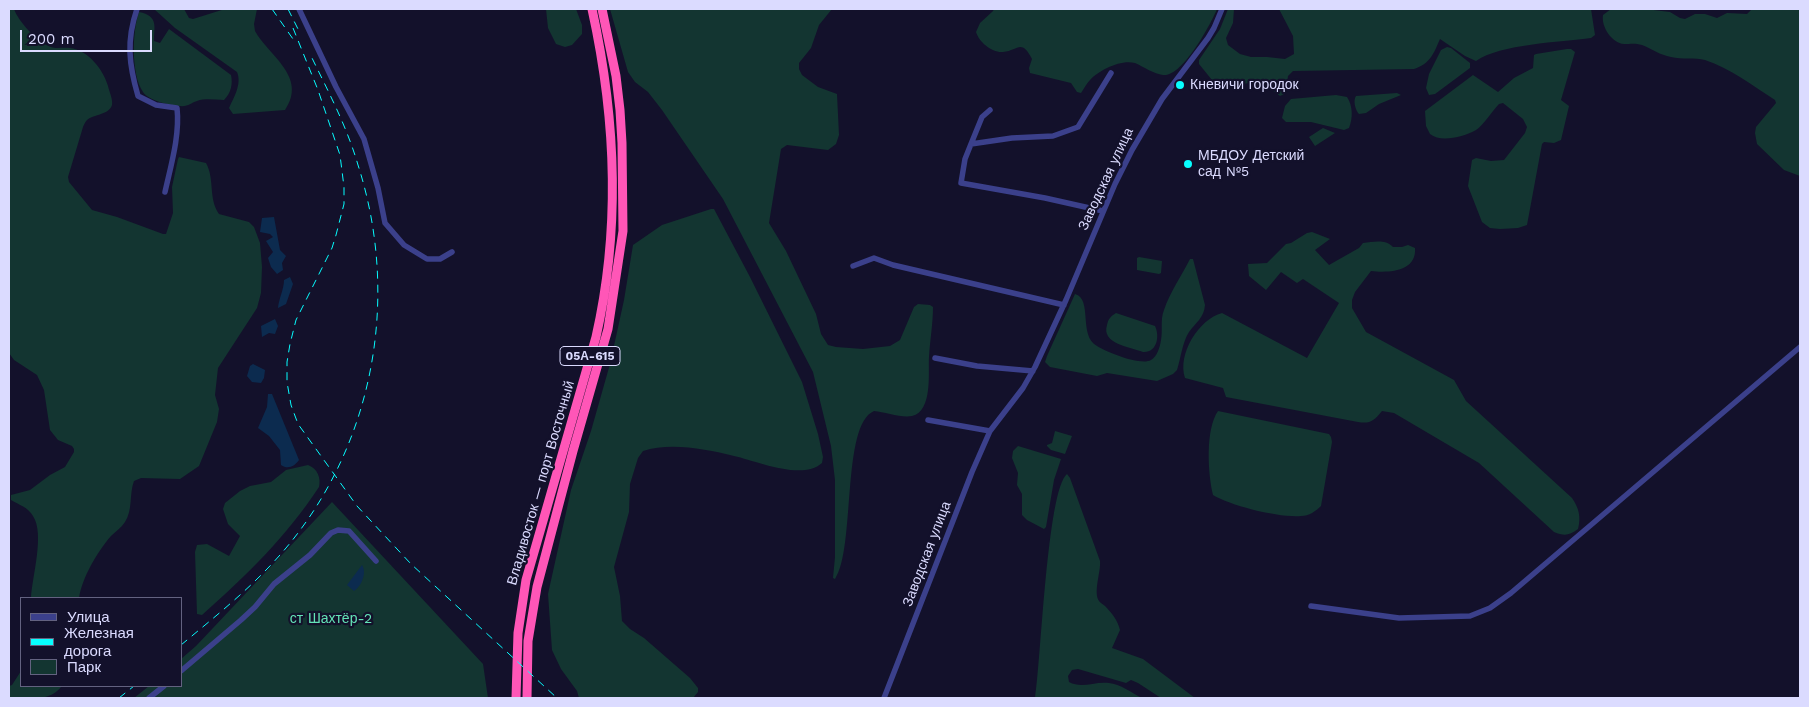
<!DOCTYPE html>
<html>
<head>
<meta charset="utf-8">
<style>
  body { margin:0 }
  #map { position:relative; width:1809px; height:707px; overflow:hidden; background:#13112b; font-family:"Work Sans",sans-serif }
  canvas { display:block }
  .frame { position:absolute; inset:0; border:10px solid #dbdbff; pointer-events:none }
  .legend { position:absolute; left:20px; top:597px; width:162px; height:90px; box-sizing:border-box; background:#13112b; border:1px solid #636280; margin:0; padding:6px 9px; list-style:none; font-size:15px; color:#dbdbff }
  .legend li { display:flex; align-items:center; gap:10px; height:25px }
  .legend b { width:25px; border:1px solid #636280 }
  .scale { position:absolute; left:20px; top:30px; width:132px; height:22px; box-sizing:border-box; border:2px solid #dbdbff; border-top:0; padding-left:6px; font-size:15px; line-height:18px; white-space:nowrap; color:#dbdbff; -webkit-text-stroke:4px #13112b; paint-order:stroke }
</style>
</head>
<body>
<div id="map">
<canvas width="1809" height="707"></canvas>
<div class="frame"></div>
<ul class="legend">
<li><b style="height:6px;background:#3b408b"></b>Улица</li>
<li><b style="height:6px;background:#07feff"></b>Железная дорога</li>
<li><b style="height:14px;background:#133531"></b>Парк</li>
</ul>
<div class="scale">200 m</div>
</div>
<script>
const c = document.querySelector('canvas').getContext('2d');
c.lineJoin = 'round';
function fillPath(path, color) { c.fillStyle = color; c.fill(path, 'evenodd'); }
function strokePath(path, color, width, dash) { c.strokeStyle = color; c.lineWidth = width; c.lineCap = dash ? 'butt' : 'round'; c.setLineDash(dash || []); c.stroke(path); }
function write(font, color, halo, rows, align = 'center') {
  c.font = font + ' "Work Sans",sans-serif'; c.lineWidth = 4.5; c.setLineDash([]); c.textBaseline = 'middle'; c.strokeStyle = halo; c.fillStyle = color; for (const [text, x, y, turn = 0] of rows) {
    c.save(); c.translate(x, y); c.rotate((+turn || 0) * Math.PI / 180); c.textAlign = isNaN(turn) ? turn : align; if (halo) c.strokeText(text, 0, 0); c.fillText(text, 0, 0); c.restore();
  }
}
fillPath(new Path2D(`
  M9,9H14C18,21 38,43 51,47C56,49 64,47 70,48C88,50 103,69 108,86C109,91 113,99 112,105C109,115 94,114 87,120C85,122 84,125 83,127L68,177L69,182L92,210L117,217L163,234H166L173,213L172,187L178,159L179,157L206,163C215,179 208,198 219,214L249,222L254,227L260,243L262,267L261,293L257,308L218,368L215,395L219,409L217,422L199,466L180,479L141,478L134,481C129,494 133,510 125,522C121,528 115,532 111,536C97,552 82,578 79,598H31C32,577 45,534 33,516C28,507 19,505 11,500V495L30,490L50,475L65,467L74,452V449L72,446L58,440L50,430L44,390L37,375L14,360L9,353Z
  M154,9H184L189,18L193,19L225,9H257L254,24L255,31C269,56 308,77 285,110L233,114L229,108C234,97 242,84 237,72L175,28Z
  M546,9H576L582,25V34L572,45L565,47L556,44L548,28Z
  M610,9H832L819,25L811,48L799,63V69L802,75L818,87L837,94L839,135L836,144L828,150L787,145L781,149L769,223L786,251L816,314L821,334L828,345L836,347L863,349L890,346L900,340L914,307L918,304L930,305L933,307C933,324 930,340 929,357C928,372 933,411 912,416C901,418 885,412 874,411C841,425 856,548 835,579L833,578L835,557V480L831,446L813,372L723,199L662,110L648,92L635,82L628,72Z
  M994,9H1217C1211,24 1182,78 1163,75C1154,74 1144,67 1135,63C1121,59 1099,70 1090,80C1086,84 1084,89 1081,93L1077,92L1071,83L1030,73L1029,68L1032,59C1021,38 1018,51 1003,52C992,53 979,42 976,32L980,23L993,11Z
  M1228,9H1234L1233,23L1226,38L1228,45L1240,54L1251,57H1267L1285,59L1294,54L1293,36L1279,9H1591L1595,35L1591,38C1561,42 1500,44 1476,61L1465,56L1440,39C1434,53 1430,64 1414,69L1293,71L1288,76L1286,93L1280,96L1263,83L1257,82L1220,87L1216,85L1199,64V60L1220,29Z
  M1611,9H1645L1670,12L1680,18L1685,19L1695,14H1705L1717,18L1727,13L1747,14L1752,9H1800V176L1784,170L1757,144L1755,133L1756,127L1776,103L1775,100C1753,86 1730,68 1705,60C1695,57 1682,60 1671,57C1660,55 1652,49 1642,45C1635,43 1631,44 1624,44C1612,43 1601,27 1603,15Z
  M139,12C159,16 154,27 154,41L160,43L169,29L231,75C233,84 231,93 224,100C215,100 206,98 197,101C190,103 189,107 179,106C169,105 149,101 143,92C131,74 132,32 139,12Z
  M1447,47L1451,48L1470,63V68L1435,94L1429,95L1426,88L1429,74L1441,50Z
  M1567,49H1571L1575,52L1561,100L1569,106L1561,140L1554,143L1544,142L1542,144L1527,225L1518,228L1500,229L1490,228L1482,222L1468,186L1472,160L1476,158L1491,161L1504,160L1525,133L1527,127L1523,119L1503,103L1499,104C1493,110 1483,126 1476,130C1463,137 1441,143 1430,134L1426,126L1425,111L1473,75L1498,92L1514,78L1533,68L1534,55L1536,54Z
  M1397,93L1401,95L1379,104L1366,113L1359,114C1355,110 1353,100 1356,96Z
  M1336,95L1347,97C1353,106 1353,118 1349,128L1344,130L1311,122H1286L1282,118L1285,106L1291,99Z
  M1323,128L1335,133L1315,146L1309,137Z
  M711,209H714L750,277L802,382L818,434L823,457L822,463C802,481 757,461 734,456C706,449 670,442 643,451L638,458L630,484L629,512L614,567L620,596L622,621L630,629L644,638L690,678L698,688V692L693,698H579L577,691L561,669L552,650L548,594L571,490L591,431L610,364L624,300L633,245L662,225Z
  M1312,232L1330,239L1315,250L1329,265L1359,248L1363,243C1374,242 1385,239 1393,247H1402L1408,245L1415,248C1417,272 1388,273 1371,271L1355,292L1352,300V308L1366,332L1454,380L1466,401L1572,498C1579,508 1581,517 1578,529C1569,536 1564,536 1554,532L1479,463L1394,413L1382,411C1374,421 1370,424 1358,422L1226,397L1223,388L1185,378C1177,354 1199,319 1222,313L1307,358L1339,303L1303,279L1297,283L1281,272L1266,290L1249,276L1248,264L1267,263L1286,244L1291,243L1307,233Z
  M1137,258L1139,257L1162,261L1161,273L1159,274L1137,270Z
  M1190,259H1193L1205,305C1204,318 1196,322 1189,332C1182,343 1181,358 1177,370L1173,374L1157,381L1107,373L1097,376L1050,367L1045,362L1047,356L1075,294C1093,299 1078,336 1097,346C1106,352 1141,366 1151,360C1157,357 1160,347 1161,340C1163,330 1160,320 1164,310C1170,292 1182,275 1190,259Z
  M1116,313L1155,326C1160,336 1157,353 1143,352C1130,347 1101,344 1107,325C1108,319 1111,316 1116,313Z
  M1218,411L1329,434L1331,437L1332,442L1321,506C1316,511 1309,516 1301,516C1280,518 1231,506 1213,495C1208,474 1205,430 1218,411Z
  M1055,431L1072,436L1065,454L1051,450L1047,446V445L1052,443Z
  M1018,446L1061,459L1054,480L1046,527L1044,529L1027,520L1022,515V494L1017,485L1018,473L1012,458L1013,451Z
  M308,465C318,469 321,478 319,487C287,536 245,577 202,615L197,614L195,552L197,545L207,544L229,556L240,536L228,524L223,509L225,503L240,491L250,486L271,482L286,470Z
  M1067,474L1070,478L1100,561C1101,572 1093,592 1099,601C1100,603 1103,604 1105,606C1112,613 1118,621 1120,630L1112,648L1143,659L1195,698H1161L1138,683L1131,680L1126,683L1078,669L1072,670L1068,676L1069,682C1082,689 1095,681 1109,683C1120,684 1132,693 1142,698H1035C1041,663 1047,490 1067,474Z
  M332,502L483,664L488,698H134L149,686H181V659L196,646Z
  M21,671V686H62C49,703 28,698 9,698V686L12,685Z`), '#133531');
fillPath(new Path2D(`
  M274,217L280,250L286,256L282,263L283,270L277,274L271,267L268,258L273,252L266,241L273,237L270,234L260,232L262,218Z
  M290,277L293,284L286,304L278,308C279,298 284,289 284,280Z
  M275,319L278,326L275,334L269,333L262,337L261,326Z
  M253,364L265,370L264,378L261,383L252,382L247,376L250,366Z
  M268,394H272L299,460C295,466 288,470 281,465L280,450L269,436L258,428L267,407Z
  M362,565C367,572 362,586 354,591L347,585Z`), '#0c2b4f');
strokePath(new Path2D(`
  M137,9C126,41 129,65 138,96L156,105L177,108C180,135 171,165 165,192
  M299,9L336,87L364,139L378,188L385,223L404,245L427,259H440L452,252
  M971,144L982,117L990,110
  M1103,211L1045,198L961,183L965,159L971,144L1012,138L1053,136L1078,127L1111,73
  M853,266L874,258L893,265L1064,305
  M935,358L977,366L1033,371
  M928,420L990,431
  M1311,606L1399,618L1470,616L1490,608L1511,593L1800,347
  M181,671L241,620L255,607L274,584L310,555L331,533L338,530L349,531L376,561
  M149,698L164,686
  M884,698L972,472L990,431L1023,388L1035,367L1066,300L1115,184L1132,150L1162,99L1208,38L1214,28L1222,9`), '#3b408b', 5.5);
strokePath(new Path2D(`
  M516,698L518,633L526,580L596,337C621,227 616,118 592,9
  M527,698L528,641L537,587L573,451L608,329L623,231L622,143L620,110L616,76L602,9`), '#ff56b7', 9);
strokePath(new Path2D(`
  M272,9L293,39
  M288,9L300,33
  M293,28L318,90L340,155L344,187V204L336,235L332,248L296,320L290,344L287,362V382L291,405L298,424L357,506L411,564L557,698
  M181,645C217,615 255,585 286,548C375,442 400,296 358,165C347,127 329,93 312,58
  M119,698L134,686`), '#07feff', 1, [8, 6]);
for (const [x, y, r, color] of [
  [1180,85,5,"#07feff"],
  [1188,164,5,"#07feff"]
]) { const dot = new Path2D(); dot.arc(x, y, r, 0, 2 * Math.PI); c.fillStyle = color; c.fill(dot); strokePath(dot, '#13112b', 2); }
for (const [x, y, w] of [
  [590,356,60]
]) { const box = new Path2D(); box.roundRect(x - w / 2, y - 9.5, w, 19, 4); c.fillStyle = '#13112b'; c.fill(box); strokePath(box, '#dbdbff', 1); }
write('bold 12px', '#dbdbff', null, [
  ["05А-615",590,356]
]);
write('14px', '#dbdbff', '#13112b', [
  ["Кневичи городок",1190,85],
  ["МБДОУ Детский",1198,156],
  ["сад №5",1198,172]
], 'left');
write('14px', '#dbdbff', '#13112b', [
  ["Заводская улица",1106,179,-65],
  ["Владивосток — порт Восточный",541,483,-74],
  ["Заводская улица",927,554,-69]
]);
write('14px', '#63e3b6', '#13112b', [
  ["ст Шахтёр-2",331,619]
]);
</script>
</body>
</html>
